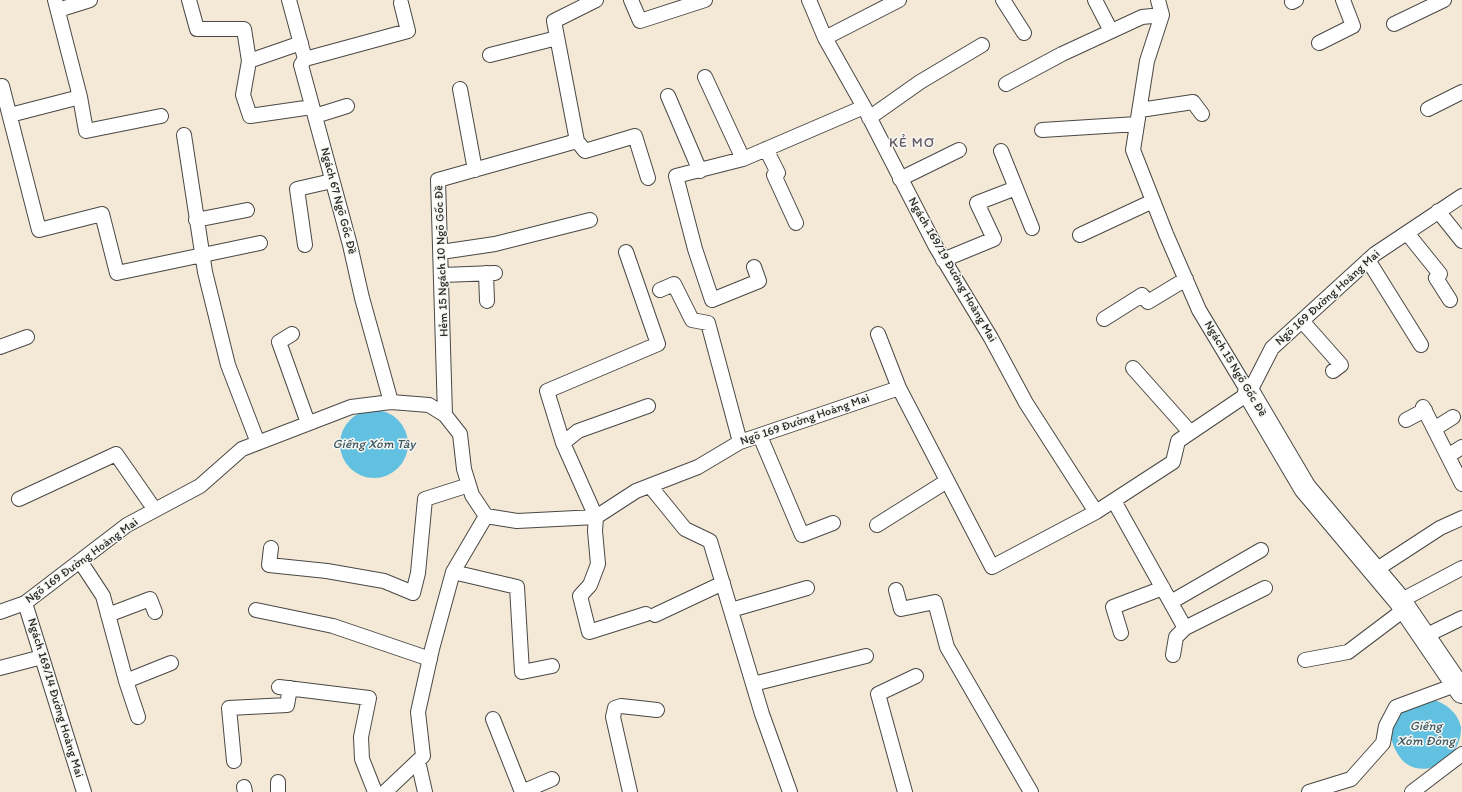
<!DOCTYPE html>
<html>
<head>
<meta charset="utf-8">
<style>
  body { margin:0 }
  canvas { display:block; background:#f4e9d7 }
</style>
</head>
<body>
<canvas width="1462" height="792"></canvas>
<script>
const c = document.querySelector('canvas').getContext('2d');
c.lineJoin = 'round';
function fillPath(path, color) { c.fillStyle = color; c.fill(path, 'evenodd'); }
function strokePath(path, color, width, dash) { c.strokeStyle = color; c.lineWidth = width; c.lineCap = dash ? 'butt' : 'round'; c.setLineDash(dash || []); c.stroke(path); }
function write(font, color, halo, rows, align = 'center') {
  c.font = font + ' Itim,sans-serif'; c.lineWidth = 3; c.setLineDash([]); c.textBaseline = 'middle'; c.strokeStyle = halo; c.fillStyle = color; for (const [text, x, y, turn = 0] of rows) {
    c.save(); c.translate(x, y); c.rotate((+turn || 0) * Math.PI / 180); c.textAlign = isNaN(turn) ? turn : align; if (halo) c.strokeText(text, 0, 0); c.fillText(text, 0, 0); c.restore();
  }
}
fillPath(new Path2D(`
  M340 444a34 34 0 1 1 68 0a34 34 0 1 1-68 0Z
  M1432,699C1446,704 1457,711 1461,727C1462,765 1413,786 1396,751C1393,745 1391,740 1391,733C1391,726 1397,717 1400,711Z`), '#62c1e0');
const service = new Path2D(`
  M189,0L197,29H244L249,61L243,95L250,116L312,107
  M289,0L305,59L301,65L350,245L362,298L391,402
  M631,0L640,21L705,0
  M809,0L825,38L864,107L936,247L991,338L1026,403L1096,512
  M1003,0L1024,33
  M1095,0L1111,31
  M1158,0L1162,15L1147,61L1133,150L1166,234L1199,310L1249,393
  M1292,2L1296,0
  M58,10L90,0
  M1394,24L1444,0
  M825,38L899,0
  M1319,43L1353,26L1343,0
  M490,55L557,38
  M305,59L408,31L401,3
  M249,61L301,43
  M705,77L743,159
  M1006,84L1062,54L1142,17L1162,15
  M2,86L39,230L102,214L117,273L260,243
  M460,89L475,170
  M668,96L700,171
  M80,97L86,131L161,116
  M1428,109L1462,92
  M1140,110L1193,102L1202,114
  M10,115L80,97L55,0
  M315,116L347,106
  M869,118L920,82L982,45
  M1042,130L1137,124
  M184,135L205,272L228,365L258,443
  M577,141L585,151L635,136L648,178
  M766,149L778,173L774,175L796,223
  M1001,151L1032,228
  M900,179L959,150
  M1438,211L1462,241
  M196,220L247,210
  M1407,233L1440,274L1436,278L1450,300
  M1080,235L1153,201
  M305,245L297,189L332,181
  M441,252L495,244L590,220
  M626,252L658,344L547,391L563,443L596,517L595,531L598,564L590,585L580,596L589,632L646,614
  M943,260L994,239L977,203L1016,188
  M1368,260L1421,345
  M754,267L759,281L712,300L695,249L676,176L743,159L864,107
  M486,273L487,301
  M442,275L495,273
  M660,290L674,284L692,320L708,323L740,442
  M1104,319L1142,295L1148,302L1186,279
  M1302,321L1341,365L1333,371
  M292,334L279,342L308,423
  M878,334L899,388
  M0,347L27,337
  M1133,368L1190,432
  M1423,407L1462,484
  M445,415L438,180L577,141L554,21L596,0
  M1406,420L1425,410
  M1434,429L1453,417
  M760,436L802,535L833,523
  M563,443L578,431L648,406
  M1448,456L1462,447
  M650,486L685,529L710,541L762,714L790,792
  M19,499L116,454L155,510
  M1114,501L1185,628L1265,588
  M877,525L947,481
  M271,548L269,565L327,571L384,581L413,593L418,573L425,499L469,485
  M80,561L103,596L126,681L138,717
  M1374,571L1440,528L1462,518
  M453,572L517,587L522,672L552,666
  M896,590L901,609L935,602L947,647L1031,792
  M1400,601L1462,568
  M1171,602L1261,550
  M25,603L84,792
  M256,610L333,626L430,659
  M731,610L807,588
  M0,612L25,603L127,525L200,486L242,449L351,407L391,402L429,405L445,415L460,434L464,469L472,495L486,516L517,521L596,517L636,491L698,467L740,442L899,388L992,567L1096,512L1173,462L1178,441L1249,393L1272,348L1375,254L1462,196
  M108,615L150,599L155,612
  M655,615L723,583
  M1121,633L1113,607L1163,588
  M1425,636L1462,618
  M1173,655L1176,637L1185,628
  M1305,660L1348,652L1405,609
  M0,668L42,657
  M126,681L171,663
  M753,684L866,656
  M279,687L369,698L361,737L362,759L375,792
  M493,719L522,792L552,779
  M234,761L229,708L287,705L290,688
  M418,761L425,792
  M278,782V792
  M244,787L245,792
  M385,792L423,756L418,712L432,649L453,572L486,516
  M630,792L613,717L615,708L621,706L657,710
  M905,792L878,694L916,676
  M1309,792L1351,779L1383,743L1386,726L1396,707L1458,684
  M1412,792L1462,754`);
const minor = new Path2D(`
  M1249,393L1305,488L1400,601L1462,692`);
strokePath(service, '#494845', 16);
strokePath(minor, '#494845', 24);
strokePath(service, '#fff', 14);
strokePath(minor, '#fff', 22);
write('12px', '#2b2b2b', '#f6f6f2', [
  ["Ngách 67 Ngõ Gốc Đề",338,201,75],
  ["Hẻm 15 Ngách 10 Ngõ Gốc Đề",442,261,-92],
  ["Ngách 169/19 Đường Hoàng Mai",952,270,60],
  ["Ngõ 169 Đường Hoàng Mai",1328,298,-42],
  ["Ngách 15 Ngõ Gốc Đề",1235,369,59],
  ["Ngõ 169 Đường Hoàng Mai",805,420,-19],
  ["Ngõ 169 Đường Hoàng Mai",82,561,-36],
  ["Ngách 169/14 Đường Hoàng Mai",55,698,73]
]);
write('italic 13px', '#3c5861', '#f6f6f2', [
  ["Giếng Xóm Tây",374,445],
  ["Giếng",1426,727],
  ["Xóm Đông",1426,742]
]);
c.letterSpacing = '1px';
write('14px', '#625866', '#f6f6f2', [
  ["KẺ MƠ",912,143]
]);
c.letterSpacing = '0px';
</script>
</body>
</html>
